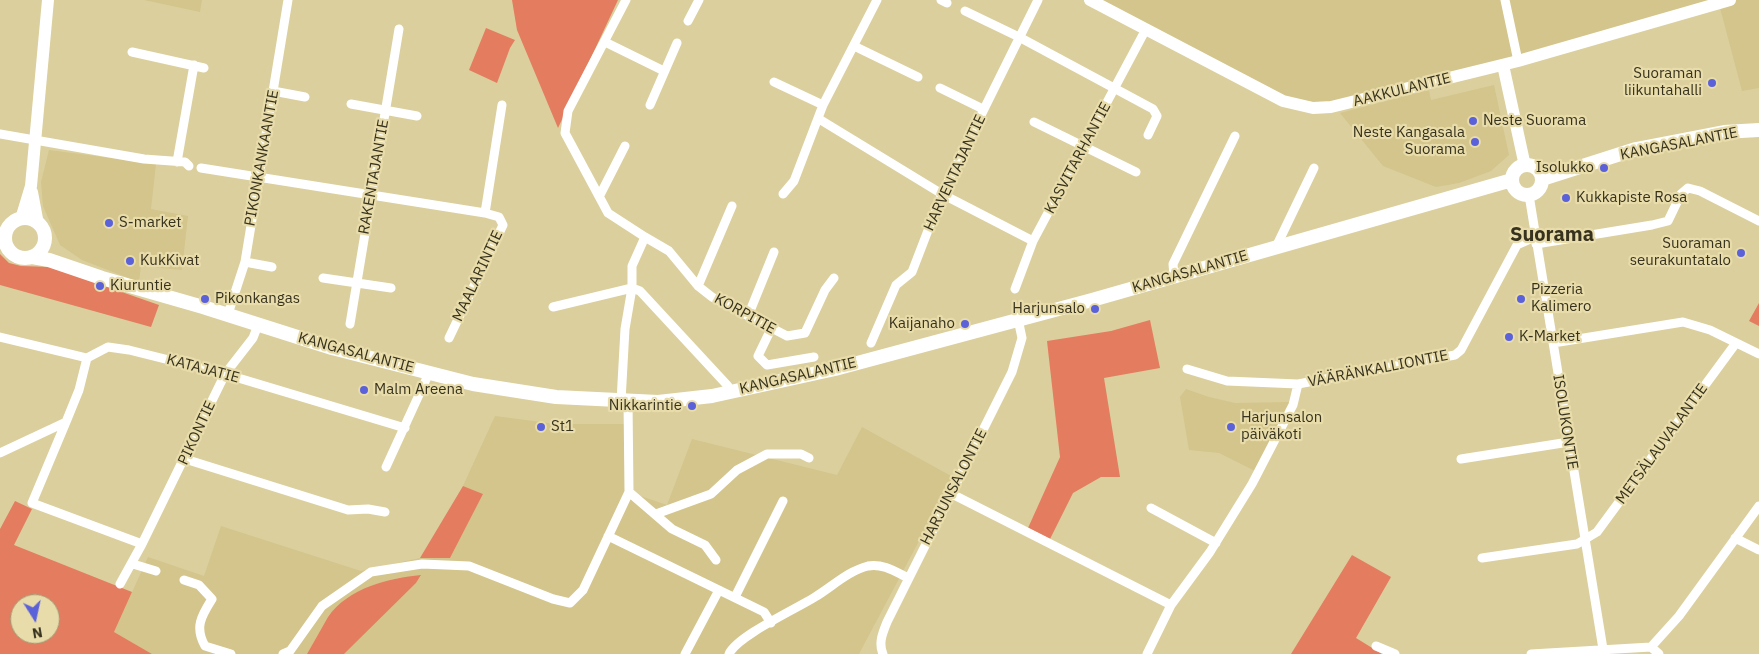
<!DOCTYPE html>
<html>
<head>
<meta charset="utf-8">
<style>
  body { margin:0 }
  #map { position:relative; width:1759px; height:654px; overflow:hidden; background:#dbcf9d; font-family:"IBM Plex Sans",sans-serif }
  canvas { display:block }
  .north { position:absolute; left:10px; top:594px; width:50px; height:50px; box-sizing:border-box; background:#e8dcaa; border:1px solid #a19872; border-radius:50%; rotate:170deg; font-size:14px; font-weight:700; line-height:20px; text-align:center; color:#37321e }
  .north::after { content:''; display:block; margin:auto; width:18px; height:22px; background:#5b61d9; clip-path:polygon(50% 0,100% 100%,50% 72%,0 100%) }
</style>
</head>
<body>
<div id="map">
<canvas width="1759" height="654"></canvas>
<div class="north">N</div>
</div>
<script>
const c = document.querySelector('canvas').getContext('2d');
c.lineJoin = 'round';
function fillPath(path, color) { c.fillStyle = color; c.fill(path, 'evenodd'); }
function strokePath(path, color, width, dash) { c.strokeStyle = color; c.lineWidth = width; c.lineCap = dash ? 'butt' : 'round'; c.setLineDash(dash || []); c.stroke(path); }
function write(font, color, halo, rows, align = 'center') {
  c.font = font + ' "IBM Plex Sans",sans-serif'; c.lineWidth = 4.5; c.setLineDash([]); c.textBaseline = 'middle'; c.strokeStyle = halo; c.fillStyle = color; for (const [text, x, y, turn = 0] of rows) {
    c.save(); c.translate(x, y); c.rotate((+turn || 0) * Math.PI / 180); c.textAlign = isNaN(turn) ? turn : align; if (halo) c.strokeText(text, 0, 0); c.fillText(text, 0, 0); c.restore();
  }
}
fillPath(new Path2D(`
  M144,0H202L200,12Z
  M1090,0H1759V88L1742,91L1719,4L1331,107L1291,104Z
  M1494,85L1509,155L1491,171L1459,183L1436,187L1383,166L1340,113L1429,90L1431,100Z
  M49,150L156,164L151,209L188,216L182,270L141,266L139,282L82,260L60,245L43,206L41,182Z
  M1186,389L1209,397L1235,403L1289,402L1255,471L1219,453L1189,450L1180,397Z
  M495,416L556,424H632L629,492L667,505L692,439L837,475L862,427L953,477L859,654H344L416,583L421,576L397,578L374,585L348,598L329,615L307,654H152L114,632L148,557L204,576L221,526L361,571L420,558H450L483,494L463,486Z`), '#d3c58b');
fillPath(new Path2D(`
  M512,0H618L558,128L517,30Z
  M486,28L515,40L510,48L497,83L469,70Z
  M0,254L9,263L21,266L50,267L159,305L151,327L0,285Z
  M1759,303V326L1749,321Z
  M1150,320L1160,368L1104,378L1120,477H1101L1073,493L1050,539L1028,528L1060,457L1047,341L1111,331Z
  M463,486L483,494L450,558H420Z
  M15,501L32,509L14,545L132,592L114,632L152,654H0V529ZM20,604H50V634H20Z
  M1352,555L1391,577L1356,638L1382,654H1291Z
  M421,575L416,583L344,654H307C314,642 321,629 328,617C348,588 389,578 421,575Z`), '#e47c5f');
strokePath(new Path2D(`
  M941,0L947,3
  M1505,0L1518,61
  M965,11L1019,37L1153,109L1157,116L1148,135
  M688,21L699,0
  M605,42L664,71
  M854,46L918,77
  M132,52L204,68
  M774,82L823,105
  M940,88L983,109
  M273,91L305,97
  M351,104L417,116
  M650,105L677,43
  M819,119L942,194L1033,241
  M1034,122L1136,172
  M0,134L144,159L185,162L189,166
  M177,162L194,65
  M201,168L485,213
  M783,194L794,181L823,105L877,0
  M600,195L625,146
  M1529,195L1603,649
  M645,237L669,251L698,286L712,297L787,336L805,333L825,290L834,278
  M1536,244L1652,225L1668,221L1681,194L1688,188L1700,191L1759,221
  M1276,247L1314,168
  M245,262L272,267
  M1174,276L1173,264L1235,136
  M323,278L391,288
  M698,286L732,206
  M1015,289L1033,241L1146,29
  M553,307L632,288L640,291L728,386
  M228,314L245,262L288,0
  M748,316L774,252
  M350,324L399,29
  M771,329L758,356L767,365L814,357
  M0,337L87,358L108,347L129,350L225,374L405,428
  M449,338L503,225L499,217L485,213L502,105
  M871,343L896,285L912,272L942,194L1038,0
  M1553,343L1683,322L1710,330L1759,354
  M1187,369L1227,381L1298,384
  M621,401L625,329L632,288V266L645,237L608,213L565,133L568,111L626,0
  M66,422L32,503L142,544L120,584
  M0,453L66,422L79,390L87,358
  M185,459L348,510L368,509L385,512
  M1461,459L1569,442
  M386,467L429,373
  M629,492L672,529L705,545L716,560
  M952,494L1171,605
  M1151,508L1216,543
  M656,514L711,494L737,470L767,454H801L809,458
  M608,536L764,612L771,623
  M1735,538L1759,550
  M142,544L225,374L253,338L258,325
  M1482,558L1577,544L1597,532L1736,343
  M133,564L156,571
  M184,580L199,585L212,599C202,615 194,627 205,646L231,654
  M735,597L783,501
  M1376,646L1395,654
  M1651,647L1659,654
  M283,654L290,651L322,606L371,572L422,564L469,566L553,599L570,603L583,590L629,492L628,401
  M685,654L719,590
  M729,654C737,636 796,609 815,597C833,586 848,571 868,566C882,563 896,572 908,578
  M883,654C878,643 883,632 887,622L1012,372L1022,338L1018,319
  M1147,654L1171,605L1210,552L1252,484L1293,405L1298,384L1455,355L1461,350L1517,245L1535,237
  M1531,654L1651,647L1679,616L1759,506`), '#fff', 9);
strokePath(new Path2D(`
  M1090,0L1283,101L1313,108L1331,107L1518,61L1730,0
  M1503,65L1525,166
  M32,192L38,224
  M21,219L31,186L48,0`), '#fff', 12);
strokePath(new Path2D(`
  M1512 180a15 15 0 1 1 30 0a15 15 0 1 1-30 0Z
  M1542,179L1636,149L1724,132L1759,130
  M5 238a20 20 0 1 1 40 0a20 20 0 1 1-40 0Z
  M32,257L49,260L102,278L203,307L332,348L473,384L556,397L658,402L712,396L835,369L1092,300L1512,180`), '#fff', 14);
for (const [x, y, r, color] of [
  [1712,83,5,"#5b61d9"],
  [1473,121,5,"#5b61d9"],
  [1475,142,5,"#5b61d9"],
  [1604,168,5,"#5b61d9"],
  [1566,198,5,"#5b61d9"],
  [109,223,5,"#5b61d9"],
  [1741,253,5,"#5b61d9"],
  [130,261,5,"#5b61d9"],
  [100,286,5,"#5b61d9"],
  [205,299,5,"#5b61d9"],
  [1521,299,5,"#5b61d9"],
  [1095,309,5,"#5b61d9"],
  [965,324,5,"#5b61d9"],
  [1509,337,5,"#5b61d9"],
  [364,390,5,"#5b61d9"],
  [692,406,5,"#5b61d9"],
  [541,427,5,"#5b61d9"],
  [1231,427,5,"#5b61d9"]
]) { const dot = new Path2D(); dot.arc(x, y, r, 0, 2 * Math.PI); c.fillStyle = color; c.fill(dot); strokePath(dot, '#e8dcaa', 2); }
write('15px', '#37321e', '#e8dcaa', [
  ["Suoraman",1702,74,"right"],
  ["liikuntahalli",1702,91,"right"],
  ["Neste Suorama",1483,121],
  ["Neste Kangasala",1465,133,"right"],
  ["Suorama",1465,150,"right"],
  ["Isolukko",1594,168,"right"],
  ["Kukkapiste Rosa",1576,198],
  ["S-market",119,223],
  ["Suoraman",1731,244,"right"],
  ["seurakuntatalo",1731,261,"right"],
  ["KukKivat",140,261],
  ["Kiuruntie",110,286],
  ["Pizzeria",1531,290],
  ["Kalimero",1531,307],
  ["Pikonkangas",215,299],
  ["Harjunsalo",1085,309,"right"],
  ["Kaijanaho",955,324,"right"],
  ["K-Market",1519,337],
  ["Malm Areena",374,390],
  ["Nikkarintie",682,406,"right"],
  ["Harjunsalon",1241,418],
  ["päiväkoti",1241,435],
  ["St1",551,427]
], 'left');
write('15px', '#37321e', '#e8dcaa', [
  ["AAKKULANTIE",1402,90,-14],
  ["KANGASALANTIE",1679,144,-11],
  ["PIKONKANKAANTIE",262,158,-80],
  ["KASVITARHANTIE",1078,158,-62],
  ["HARVENTAJANTIE",955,173,-65],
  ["RAKENTAJANTIE",374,177,-80],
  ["KANGASALANTIE",1190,272,-16],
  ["MAALARINTIE",478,276,-65],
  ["KORPITIE",745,314,29],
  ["KANGASALANTIE",356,353,15],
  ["KATAJATIE",203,369,15],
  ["VÄÄRÄNKALLIONTIE",1378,369,-11],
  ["KANGASALANTIE",798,376,-13],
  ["ISOLUKONTIE",1565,422,81],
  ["PIKONTIE",197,433,-65],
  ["METSÄLAUVALANTIE",1662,444,-54],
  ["HARJUNSALONTIE",954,487,-63]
]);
write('bold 20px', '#37321e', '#e8dcaa', [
  ["Suorama",1552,235]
]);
</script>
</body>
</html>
